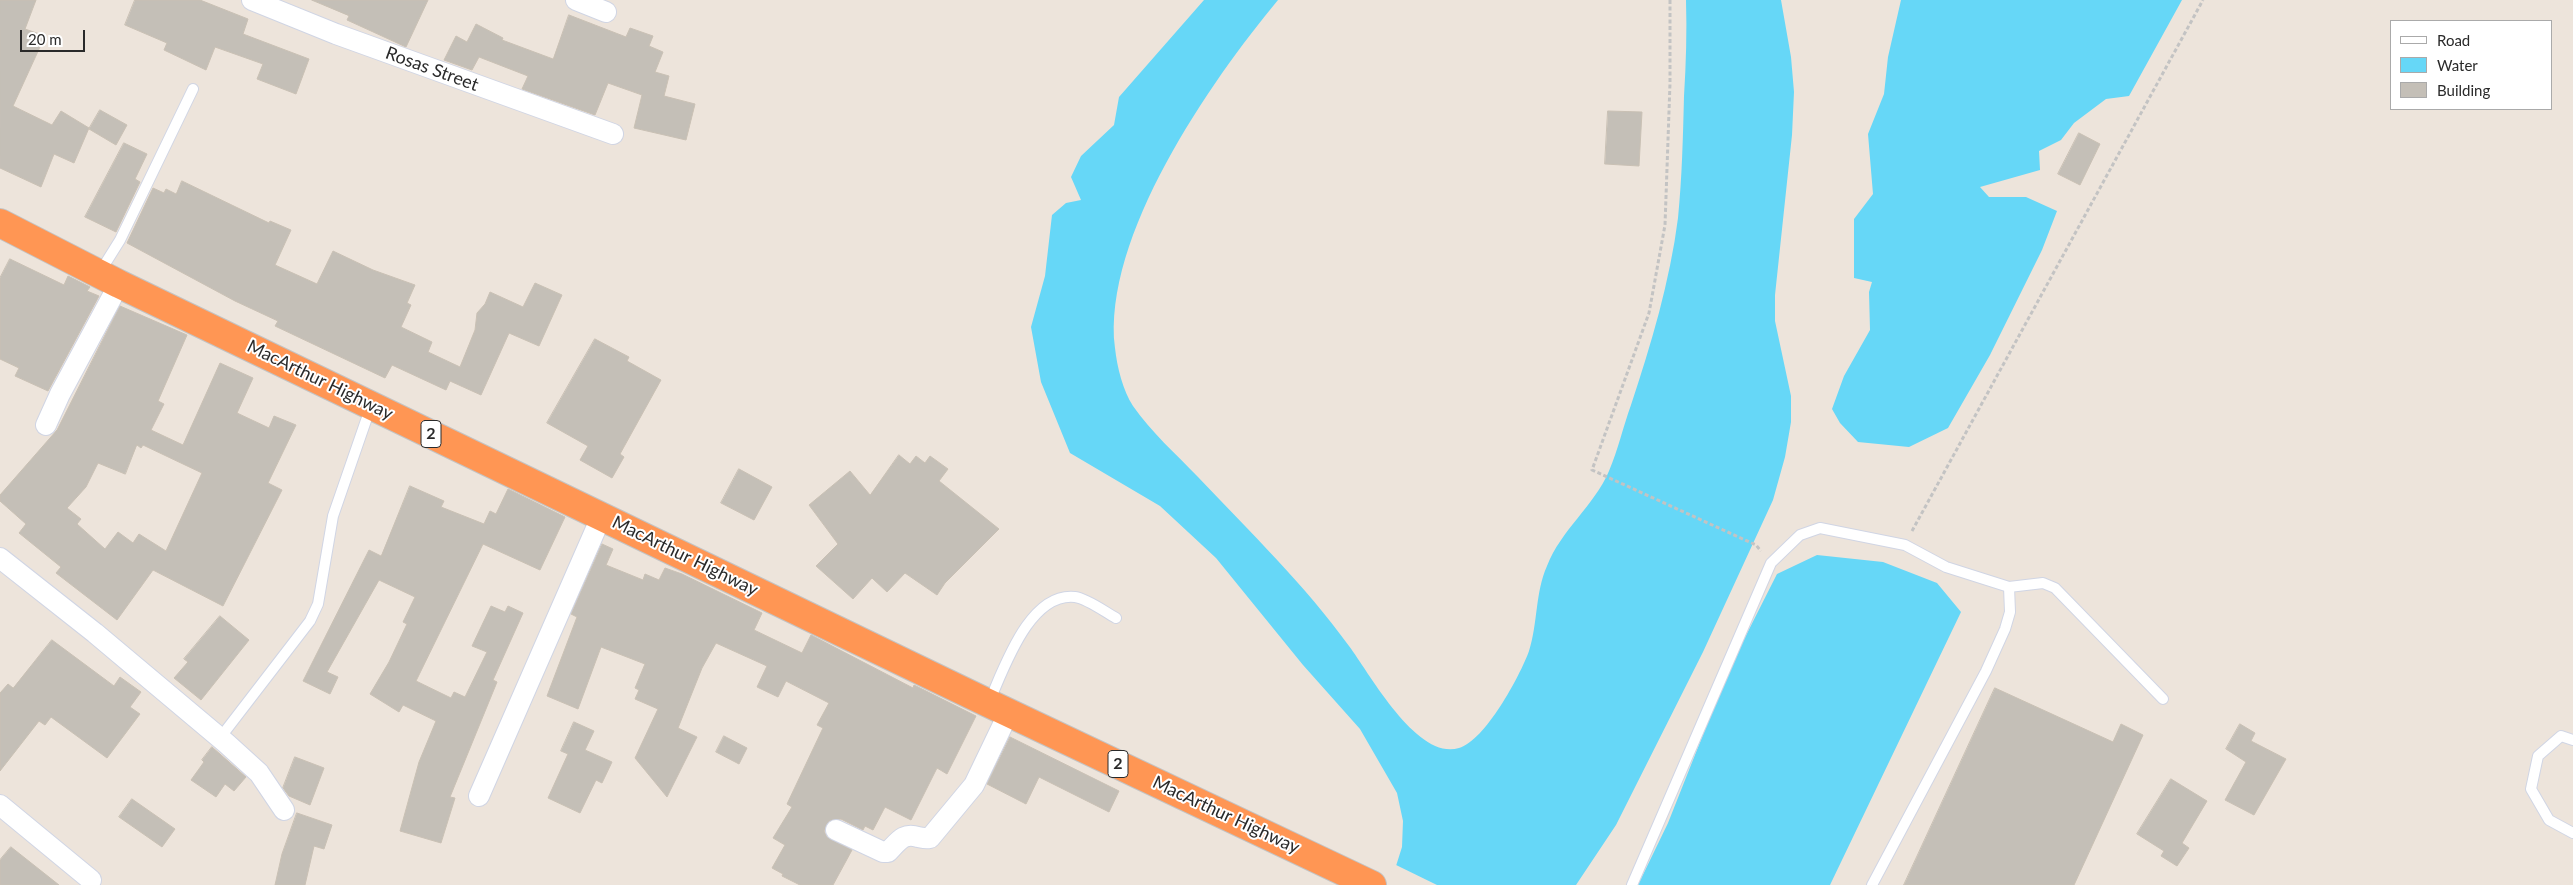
<!DOCTYPE html>
<html>
<head>
<meta charset="utf-8">
<style>
  body { margin:0 }
  #map { position:relative; width:2573px; height:885px; overflow:hidden; background:#ede4db; font-family:Lato,sans-serif }
  canvas { display:block }
  .legend { position:absolute; left:2390px; top:20px; width:162px; height:90px; box-sizing:border-box; background:#fff; border:1px solid #aaa; margin:0; padding:6px 9px; list-style:none; font-size:15px; color:#2a2a2a }
  .legend li { display:flex; align-items:center; gap:10px; height:25px }
  .legend b { width:25px; border:1px solid #aaa }
  .scale { position:absolute; left:20px; top:30px; width:65px; height:22px; box-sizing:border-box; border:2px solid #2a2a2a; border-top:0; padding-left:6px; font-size:15px; line-height:18px; white-space:nowrap; color:#2a2a2a; -webkit-text-stroke:4px #fff; paint-order:stroke }
</style>
</head>
<body>
<div id="map">
<canvas width="2573" height="885"></canvas>
<ul class="legend">
<li><b style="height:6px;background:#fff"></b>Road</li>
<li><b style="height:14px;background:#66d7f7"></b>Water</li>
<li><b style="height:14px;background:#c4bfb7"></b>Building</li>
</ul>
<div class="scale">20 m</div>
</div>
<script>
const c = document.querySelector('canvas').getContext('2d');
c.lineJoin = 'round';
function fillPath(path, color) { c.fillStyle = color; c.fill(path, 'evenodd'); }
function strokePath(path, color, width, dash) { c.strokeStyle = color; c.lineWidth = width; c.lineCap = dash ? 'butt' : 'round'; c.setLineDash(dash || []); c.stroke(path); }
function write(font, color, halo, rows, align = 'center') {
  c.font = font + ' Lato,sans-serif'; c.lineWidth = 4; c.setLineDash([]); c.textBaseline = 'middle'; c.strokeStyle = halo; c.fillStyle = color; for (const [text, x, y, turn = 0] of rows) {
    c.save(); c.translate(x, y); c.rotate((+turn || 0) * Math.PI / 180); c.textAlign = isNaN(turn) ? turn : align; if (halo) c.strokeText(text, 0, 0); c.fillText(text, 0, 0); c.restore();
  }
}
fillPath(new Path2D(`
  M1204,0H1278C1210,82 1102,237 1115,348C1117,367 1123,391 1133,406C1151,432 1176,454 1198,477C1250,532 1305,585 1349,646C1370,674 1417,761 1459,748C1485,741 1520,676 1529,651C1538,623 1535,593 1547,566C1561,530 1594,506 1609,471C1618,450 1623,427 1631,405C1651,345 1670,281 1678,218C1682,178 1683,137 1684,96C1686,64 1687,32 1686,0H1781L1791,57L1794,92L1792,135L1775,295V321L1791,396V422L1785,457L1773,500L1703,652L1616,825L1576,885H1390L1402,847L1403,821L1397,793L1360,729L1303,665L1216,558L1160,506L1070,453L1041,382L1031,327L1045,276L1052,215L1066,203L1081,200L1071,177L1081,156L1114,125L1119,97Z
  M1901,0H2182L2129,96L2106,99L2074,123L2061,140L2039,151L2040,170L1980,187L1989,197H2026L2057,211L2042,250L1990,355L1948,428L1909,447L1858,442L1840,423L1832,409L1844,376L1870,330L1869,292L1872,282L1854,278V219L1873,194L1868,134L1884,94L1888,57Z
  M1817,555L1883,562L1937,583L1961,612L1830,885H1638L1668,823L1729,669L1777,574Z`), '#66d7f7');
fillPath(new Path2D(`
  M1394,864L1437,885H1388Z`), '#ede4db');
const building = new Path2D(`
  M0,0H36L25,29L45,36L13,106L52,125L61,111L89,128L74,163L54,154L41,187L0,168Z
  M135,0H200L248,19L243,34L309,59L296,94L257,79L263,64L215,47L206,70L164,50L167,43L125,25Z
  M312,0H428L406,47L347,20L349,16Z
  M569,15L626,37L630,28L653,36L649,46L663,52L655,72L669,76L664,96L695,104L686,140L634,128L642,95L608,83L595,115L522,89L528,76L479,57L472,70L444,60L456,36L467,42L476,24L503,38L502,40L553,59Z
  M100,110L127,125L116,145L89,129Z
  M1608,111L1642,112L1639,166L1605,164Z
  M2079,133L2100,144L2080,185L2058,174Z
  M124,143L147,154L135,179L140,182L116,232L85,217Z
  M182,181L269,223L270,221L291,230L275,265L317,284L333,251L373,270L415,285L407,303L411,305L401,327L432,342L428,352L460,367L475,330L477,313L485,304L490,292L523,307L535,283L562,295L539,346L509,333L481,395L450,381L446,390L392,365L385,378L275,326L278,321L235,301L127,243L153,188L164,193L166,189L176,194Z
  M10,259L64,285L68,276L90,287L87,291L99,296L48,391L15,376L19,368L0,359V278Z
  M120,306L187,335L158,401L164,404L151,430L183,445L220,363L253,378L237,413L269,428L274,416L296,425L268,483L282,490L223,606L153,570L117,620L56,573L61,567L19,533L26,524L0,501V495L57,430ZM137,445L141,448L143,445L202,473L166,551L139,534L133,543L118,532L105,549L77,524L81,519L67,508L86,487L98,463L125,474Z
  M595,339L629,357L627,361L661,380L620,454L624,457L612,478L580,460L588,446L547,423Z
  M899,455L910,464L916,456L925,463L930,456L948,469L939,481L999,529L945,583L937,595L905,573L887,592L872,578L853,599L816,566L838,544L809,505L850,471L870,495Z
  M739,469L772,487L754,520L721,503Z
  M410,486L444,501L441,507L484,524L490,511L496,514L508,489L565,517L540,570L483,544L416,681L451,698L454,692L465,697L487,652L472,646L491,606L505,612L508,606L523,613L493,680L497,682L450,797L455,798L441,843L400,831L419,762L436,721L403,705L399,712L370,694L389,662L407,624L403,622L415,597L379,580L327,672L338,677L330,694L303,681L369,550L381,556Z
  M602,544L613,549L606,565L643,580L645,574L659,580L665,568L682,574L762,613L754,630L802,653L811,635L913,688L914,685L976,716L947,774L937,768L911,820L885,807L873,830L865,826L863,830L841,819L829,821L824,831L827,837L852,850L833,885H800L782,876L783,874L772,868L785,845L773,838L792,807L787,804L823,728L817,725L829,703L786,681L778,697L757,687L767,666L716,643L702,668L678,728L697,737L667,797L635,758L658,709L635,699L639,690L635,688L645,664L601,647L578,709L547,696L577,617L571,614Z
  M220,616L249,640L201,700L174,678L188,662L184,659Z
  M52,640L114,686L120,677L141,692L130,707L140,714L107,758L51,717L45,725L39,721L0,771V693L8,684L13,688Z
  M1995,688L2113,742L2121,724L2143,735L2074,885H1904Z
  M574,722L594,731L585,750L612,762L602,783L596,780L580,813L548,798L568,754L561,751Z
  M2240,724L2255,733L2251,741L2286,759L2254,815L2225,800L2246,762L2226,749Z
  M724,736L747,748L739,764L716,752Z
  M1010,737L1119,791L1109,812L1039,777L1026,804L987,784Z
  M212,747L246,777L234,791L225,784L216,797L191,780L204,762L202,760Z
  M295,757L324,768L310,805L289,796L283,788Z
  M2171,779L2207,801L2182,843L2189,848L2177,866L2161,856L2164,851L2137,834Z
  M132,799L175,829L162,847L119,817Z
  M297,813L332,825L324,849L314,846L305,885H275L282,854Z
  M11,847L59,885H0V860Z`);
fillPath(building, '#c4bfb7');
strokePath(building, '#c9c0b4', 1);
const lane = new Path2D(`
  M100,272L120,240L193,89
  M2009,587L2043,583L2055,588L2163,699
  M989,702C1004,669 1029,592 1075,597C1088,599 1105,612 1116,618
  M220,738L310,621L318,604L333,516L371,406
  M2573,740L2561,736L2538,756L2531,789L2549,820L2573,833
  M1632,885L1771,563L1800,535L1820,528L1905,545L1946,567L2009,587L2010,612L2005,629L1986,671L1872,885`);
const street = new Path2D(`
  M252,0L336,34L613,134
  M576,0L606,12
  M46,425L60,394L119,284
  M0,558L95,633L226,743L259,773L284,810
  M479,796L602,515
  M0,805L91,880
  M836,830L883,852H888C898,842 903,832 918,837C923,838 925,839 930,838L974,785L1009,712`);
const highway = new Path2D(`
  M0,223L119,284L988,703L1372,885`);
strokePath(lane, '#d0d5e4', 12);
strokePath(street, '#d0d5e4', 22);
strokePath(highway, '#c3c3c3', 30);
strokePath(new Path2D(`
  M1670,0V83L1665,225L1649,313L1592,470L1756,545L1761,551
  M1912,531L2203,0`), '#c3c3c3', 3, [4, 2.5]);
strokePath(lane, '#fff', 10);
strokePath(street, '#fff', 20);
strokePath(highway, '#ff9654', 28);
for (const [x, y, w] of [
  [431,434,20],
  [1118,764,20]
]) { const box = new Path2D(); box.roundRect(x - w / 2, y - 13.5, w, 27, 4); c.fillStyle = '#fff'; c.fill(box); strokePath(box, '#2a2a2a', 1); }
write('bold 16px', '#2a2a2a', null, [
  ["2",431,434],
  ["2",1118,764]
]);
write('18px', '#2a2a2a', '#fff', [
  ["Rosas Street",432,69,20],
  ["MacArthur Highway",320,380,26],
  ["MacArthur Highway",685,556,26],
  ["MacArthur Highway",1226,815,25]
]);
</script>
</body>
</html>
